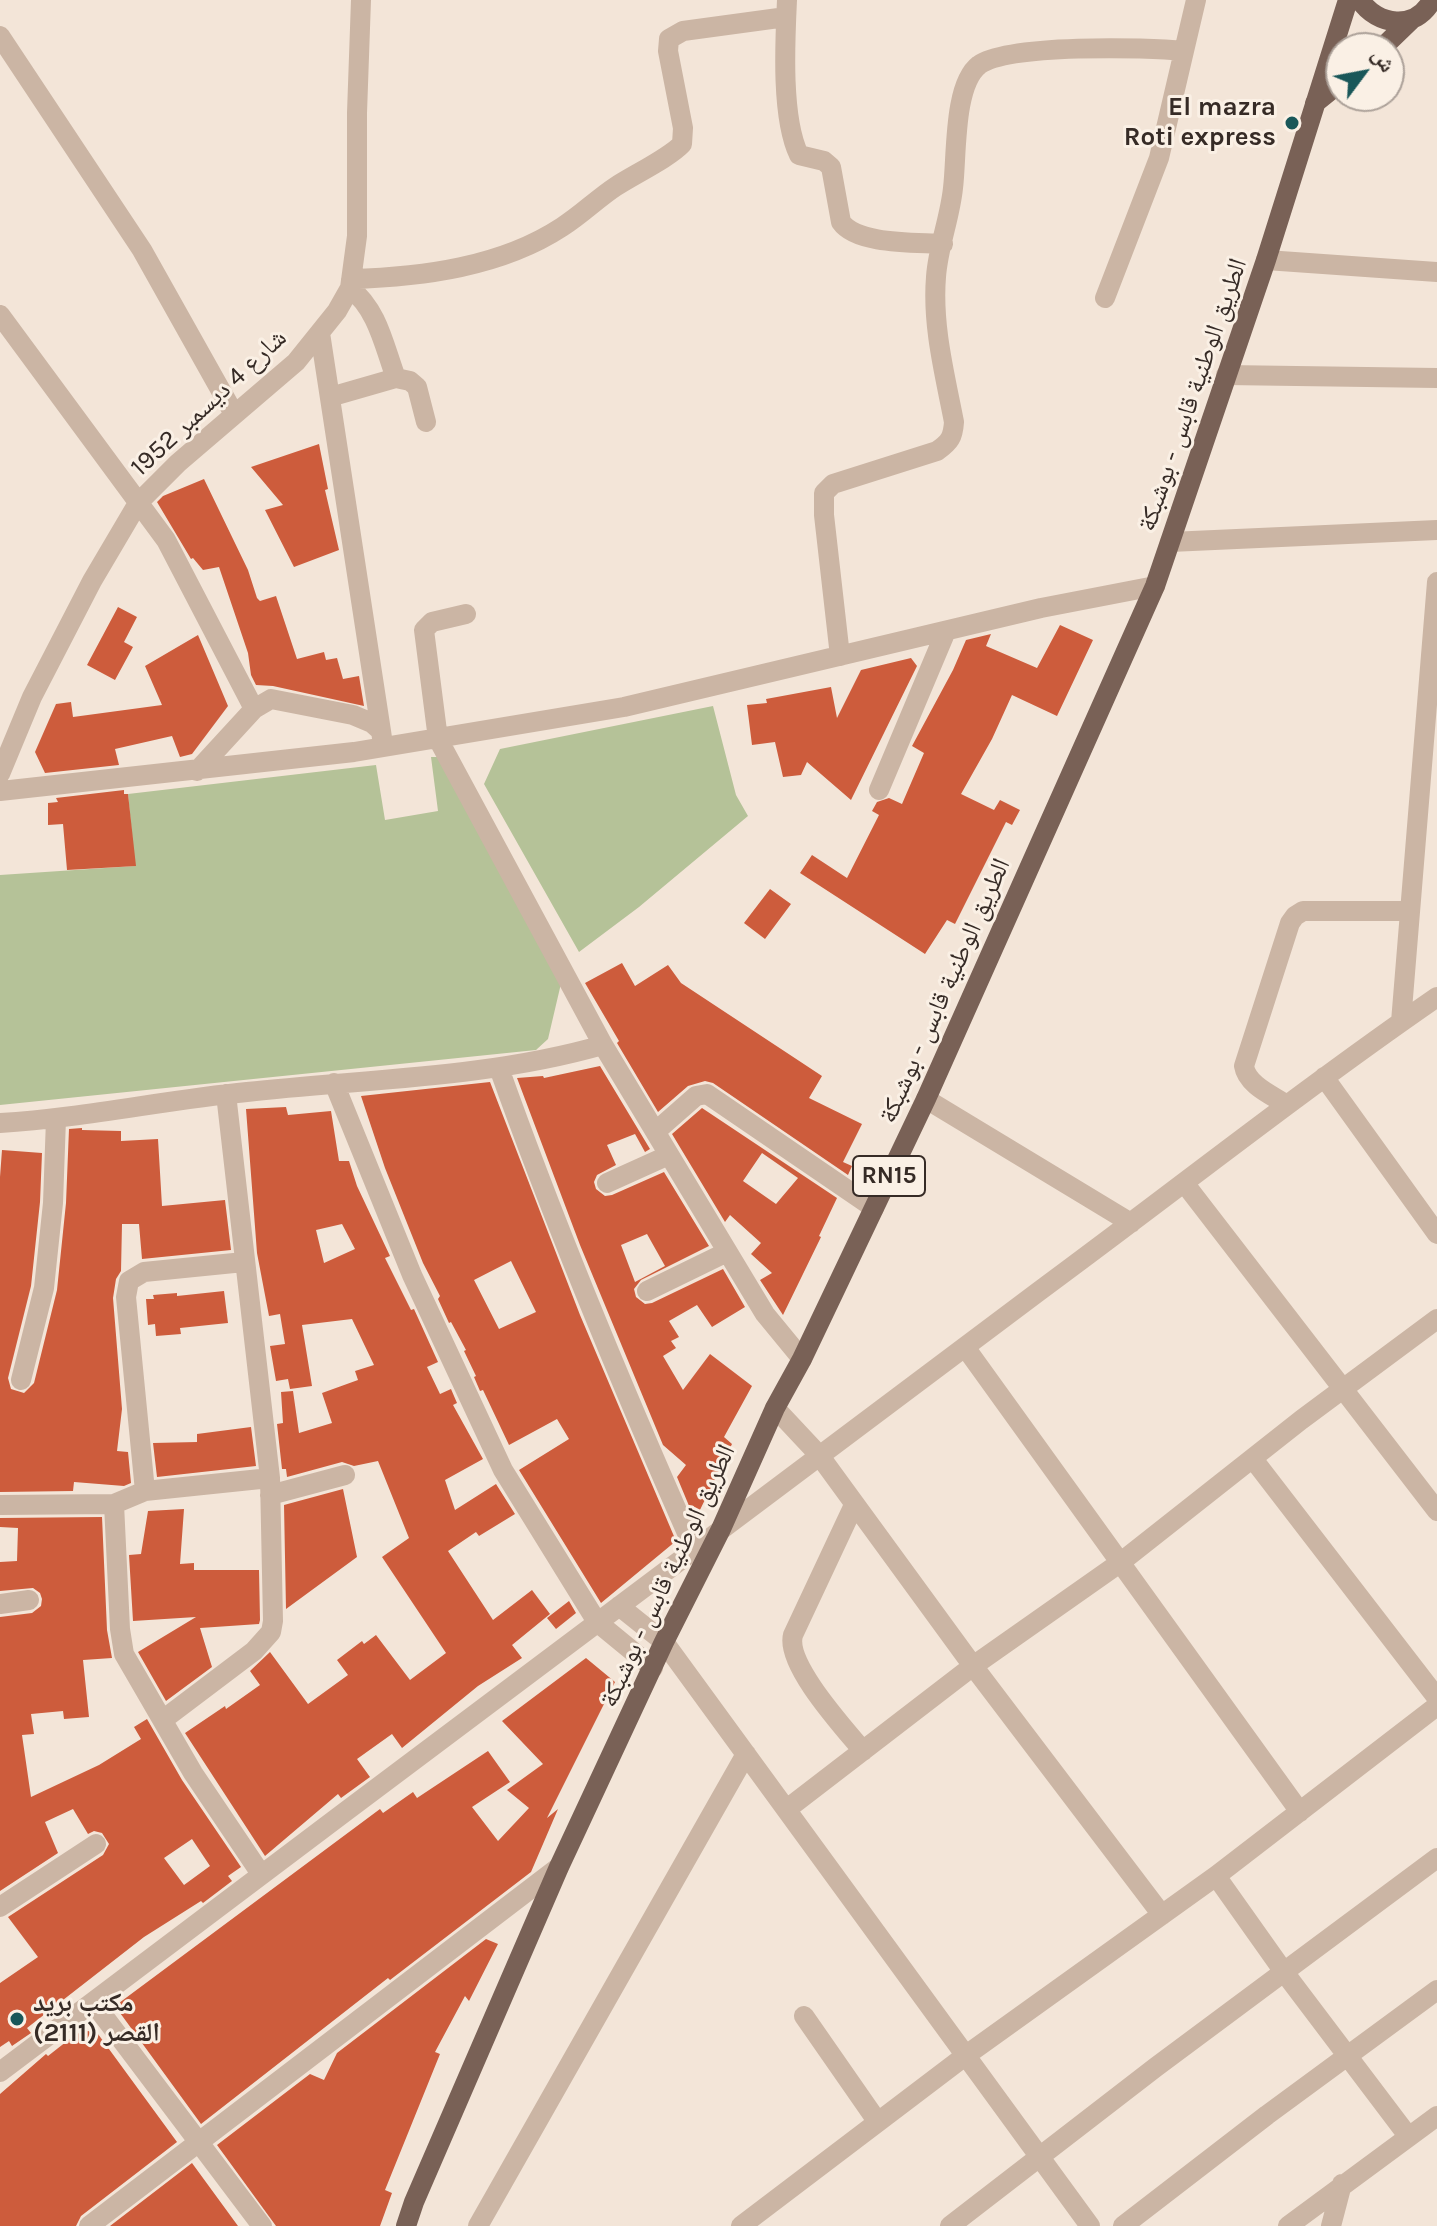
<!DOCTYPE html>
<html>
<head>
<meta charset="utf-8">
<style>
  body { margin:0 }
  #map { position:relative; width:1437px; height:2226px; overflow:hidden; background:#f3e5d8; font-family:Karla,"Noto Naskh Arabic",sans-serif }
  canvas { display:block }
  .north { position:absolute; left:1325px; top:32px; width:80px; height:80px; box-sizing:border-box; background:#faf0e5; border:2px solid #aca199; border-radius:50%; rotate:58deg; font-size:22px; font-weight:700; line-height:32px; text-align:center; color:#362b26 }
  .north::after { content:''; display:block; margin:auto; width:28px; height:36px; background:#195759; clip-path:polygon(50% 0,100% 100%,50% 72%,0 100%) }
</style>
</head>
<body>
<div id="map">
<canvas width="1437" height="2226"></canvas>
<div class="north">ش</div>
</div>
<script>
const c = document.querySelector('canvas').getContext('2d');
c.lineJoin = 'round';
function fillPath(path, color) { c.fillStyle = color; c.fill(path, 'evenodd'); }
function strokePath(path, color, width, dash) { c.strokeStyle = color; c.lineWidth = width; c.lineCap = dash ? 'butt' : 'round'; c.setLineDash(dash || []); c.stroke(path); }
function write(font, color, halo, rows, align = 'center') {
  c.font = font + ' Karla,"Noto Naskh Arabic",sans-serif'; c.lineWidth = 6; c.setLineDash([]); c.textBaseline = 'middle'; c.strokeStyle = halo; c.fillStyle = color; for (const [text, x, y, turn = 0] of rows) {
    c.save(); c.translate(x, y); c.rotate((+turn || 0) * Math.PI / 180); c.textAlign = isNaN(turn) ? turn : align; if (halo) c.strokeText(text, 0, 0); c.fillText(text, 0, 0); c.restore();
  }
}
fillPath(new Path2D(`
  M713,706L736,795L748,816L639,907L579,952L484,784L500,749Z
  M431,757H438L563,975L548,1039L536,1050L0,1105V875L135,866L128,794L376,765L385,820L438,811Z`), '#b5c298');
fillPath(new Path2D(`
  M319,444L328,489L325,490L339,550L294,567L265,510L283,505L251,467Z
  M204,479L248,570L257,598L260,601L276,596L297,659L324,652L326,660L337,658L343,679L359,676L364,706L273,686L256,685L251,675L248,653L219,567L203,570L193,558L191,559L157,502L163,496Z
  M118,607L137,617L124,642L133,647L115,680L87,665Z
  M1060,625L1093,640L1057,716L1012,695L992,739L961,794L994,810L1000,800L1020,810L1012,825L1006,822L955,924L947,920L925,954L800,873L812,855L847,878L879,815L872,811L877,802L889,798L902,804L924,753L912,746L953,670L966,640L991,634L986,646L1037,668Z
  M198,635L228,706L192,754L180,757L172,736L115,749L119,765L45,773L35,752L56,704L71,702L73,717L162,705L145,666Z
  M911,658L917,666L851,800L807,762L801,775L783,777L775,742L752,745L747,705L767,703L766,699L831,687L837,718L861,670Z
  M124,790V794H128L136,866L67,870L63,824L48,825V803L58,802L56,798Z
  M770,889L791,904L765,939L744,923Z
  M622,963L635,986L668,965L681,983L822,1076L809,1098L862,1124L843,1162L852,1166L848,1175L713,1083L705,1081L688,1086L658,1112L617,1043L619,1041L585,983Z
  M600,1066L650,1149L645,1152L635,1134L607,1145L616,1165L597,1175L594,1182L596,1189L605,1196L612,1195L664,1172L709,1246L641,1280L634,1289L636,1297L645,1304L652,1303L723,1269L745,1307L712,1327L697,1305L669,1321L679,1337L671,1341L676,1348L663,1356L683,1390L710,1354L752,1386L724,1437L732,1444L698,1514L692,1513L677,1477L686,1465L663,1445L580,1245L517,1078L543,1076L544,1078ZM647,1234L665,1266L635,1282L621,1245Z
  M490,1082L580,1315L676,1541L601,1603L519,1470L569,1439L557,1419L509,1445L483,1390L480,1391L474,1377L476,1376L464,1351L466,1350L451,1322L449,1323L438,1299L440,1296L423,1263L385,1168L361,1096ZM511,1261L536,1312L499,1329L474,1280Z
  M286,1107L288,1115L331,1111L339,1161H349L357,1186L390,1256L385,1258L411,1310L414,1309L438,1362L427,1367L440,1394L451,1389L457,1403L453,1405L483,1459L445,1480L455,1510L496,1484L515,1514L479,1536L476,1532L448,1551L493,1620L532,1590L550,1614L512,1645L522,1658L478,1686L402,1748L392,1734L357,1759L370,1777L341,1798L338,1794L265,1856L185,1733L225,1706L226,1709L260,1685L250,1671L270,1652L308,1704L348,1675L337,1660L362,1641L364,1644L376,1635L410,1680L446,1653L382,1557L409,1538L378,1461L354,1466L342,1462L287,1477L286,1469H282L277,1424L283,1423L281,1392L293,1391L299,1433L332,1423L322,1393L358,1380L355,1371L374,1365L352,1319L302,1325L312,1386L290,1389L288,1379L276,1381L270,1346L285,1344L280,1314L269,1316L257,1253L246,1109ZM342,1224L355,1249L324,1263L316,1230Z
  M702,1108L837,1198L819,1236L821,1237L783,1315L760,1280L772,1273L751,1254L761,1243L730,1215L725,1222L672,1134ZM762,1153L798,1178L776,1204L743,1181Z
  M82,1128V1130L121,1131V1141L158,1139L162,1206L225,1200L231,1250L142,1259L139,1224H122L121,1271L116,1279L113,1298L122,1409L117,1451L128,1452L131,1483L124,1486L74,1482L73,1491L0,1492V1177L2,1150L42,1153L40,1202L31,1286L8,1378L11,1389L24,1393L34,1383L57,1290L66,1203L69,1129Z
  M224,1291L228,1323L180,1328L181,1334L156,1336L155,1324L148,1325L146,1299H154L153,1295L177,1293V1296Z
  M251,1427L256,1466L157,1477L153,1443L197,1442V1434Z
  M343,1489L357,1557L286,1609L284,1505Z
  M184,1509L180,1564L194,1563V1570H259L260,1620L259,1624L200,1628L212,1667L166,1701L138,1652L196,1617L133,1621L129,1555L141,1554L148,1511Z
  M102,1517L107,1630L112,1658L83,1660L89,1717L64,1719L63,1711L31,1714L34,1734L22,1735L31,1797L99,1765L141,1739L134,1727L147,1719L182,1780L241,1867L228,1876L232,1881L203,1903L201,1901L144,1937L27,2028L31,2033L12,2046L9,2041L0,2047V1983L38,1957L8,1917L103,1855L109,1844L102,1833L94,1831L88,1834L73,1809L45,1822L58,1853L0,1891V1617L32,1613L41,1606L42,1599L40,1593L33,1588L0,1591V1562L17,1561L18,1528L0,1527V1518ZM192,1839L210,1866L184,1885L164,1858Z
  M569,1601L576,1613L556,1629L547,1618Z
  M586,1658L615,1682L547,1818L558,1809L531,1872L390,1980L388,1978L201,2124L115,2006L380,1809L383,1813L413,1792L417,1798L488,1751L510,1782L472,1807L498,1841L529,1808L507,1790L543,1764L502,1721Z
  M486,1939L498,1944L469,2001L465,1996L435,2052L440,2054L385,2190L392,2193L380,2226H276L217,2145L310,2074L324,2080L337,2053Z
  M88,2031L98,2034L177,2142L81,2216L76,2226H0V2094L46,2054L48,2056L76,2034Z
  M192,2163L238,2226H110Z`), '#cd5c3c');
strokePath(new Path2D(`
  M787,0C785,42 781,118 799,155L824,161L831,167L841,222C857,245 917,242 943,244
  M0,36L142,250L234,414
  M1266,260L1437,272
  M351,279C422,277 501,267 562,227C581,215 597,199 615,187C633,175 669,158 682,144L683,128L668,51L669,39L683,31L786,17
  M350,288C378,310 384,346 396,378
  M1105,298L1159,158L1184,51
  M0,315L166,540L254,709
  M320,333L381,731
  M1226,375L1437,378
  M330,397L396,378L410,381L417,387L426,422
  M1170,542L1437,530
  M466,614L432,622L424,630L438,739L603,1045L765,1314L802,1359
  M840,656L824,515V493L833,484L937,451C950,442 953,437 954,422C945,375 932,326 936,277C938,247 950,218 953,188C957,157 953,85 979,65C1008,44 1146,47 1184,51L1196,0
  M197,771L254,709L271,699L353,715L372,723L381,731L382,738
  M0,774L32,697L92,581L138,503L178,463L296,362L337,311L350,288L357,236V113L361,0
  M879,790L946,631
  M0,791L354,752L624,707L1041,608L1155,586
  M1401,1022L1437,582
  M499,1068C557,1231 624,1391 694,1549
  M1324,1077L1437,1234
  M334,1083L412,1275L503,1470L597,1622L653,1668
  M926,1099L1131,1223
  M1287,1105C1272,1095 1247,1085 1244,1066L1290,923L1295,916L1303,911H1410
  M0,1123C83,1118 165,1100 247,1092C366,1079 488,1078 603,1045
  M655,1132L696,1096L707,1094L874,1208
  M607,1183L669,1155
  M1185,1184L1437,1511
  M647,1291L727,1252
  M965,1347L1300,1812
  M21,1380L44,1288L53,1203L56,1119
  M775,1408L819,1455L973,1666L1162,1915
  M1253,1459L1437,1698
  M145,1491L126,1297L129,1281L144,1272L244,1262
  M270,1495L345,1475
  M0,1505L114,1504
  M854,1505L793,1635C785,1664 844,1728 863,1751
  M0,1604L29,1600
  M619,1606L664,1642L1090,2226
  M164,1719L254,1651L271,1632L273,1621L270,1478L226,1094
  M787,1809L973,1666L1121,1562L1301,1420L1437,1319
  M261,1874L193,1773L124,1654L120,1629L114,1504L145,1491L270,1478
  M1216,1876L1284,1972L1408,2136
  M0,1907L96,1844
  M93,2002L262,2226
  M804,2016L877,2121
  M0,2072C346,1812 690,1550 1038,1292C1171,1194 1301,1091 1437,997
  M89,2226L559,1867
  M478,2226L746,1754
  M741,2226L965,2056L1216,1876L1437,1706
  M950,2226L1156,2067L1437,1858
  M1123,2226L1267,2115L1437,1990
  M1288,2226L1437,2116
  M1331,2226L1342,2184`), '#cbb5a4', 20);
strokePath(new Path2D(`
  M1360,0C1377,26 1416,31 1432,0
  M1382,48L1411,20
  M1315,103L1341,82
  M406,2226L414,2202L559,1867L664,1642L721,1529L775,1408L802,1359L926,1099L1155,586L1266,260L1348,0`), '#796156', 20);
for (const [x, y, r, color] of [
  [1292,123,8,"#195759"],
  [17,2019,8,"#195759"]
]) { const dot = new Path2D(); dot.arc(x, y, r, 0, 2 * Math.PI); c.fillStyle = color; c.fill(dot); strokePath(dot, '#faf0e5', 3); }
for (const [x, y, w] of [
  [889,1176,72]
]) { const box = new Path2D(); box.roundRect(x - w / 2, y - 20, w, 40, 6); c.fillStyle = '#faf0e5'; c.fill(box); strokePath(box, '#362b26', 2); }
write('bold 24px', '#362b26', null, [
  ["RN15",889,1176]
]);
write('bold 26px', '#362b26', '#faf0e5', [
  ["El mazra",1276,108],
  ["Roti express",1276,138],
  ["مكتب بريد",33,2004,"left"],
  ["القصر (2111)",33,2034,"left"]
], 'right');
write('26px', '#362b26', '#faf0e5', [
  ["الطريق الوطنية قابس - بوشبكة",1193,395,-71],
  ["شارع 4 ديسمبر 1952",209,403,-43],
  ["الطريق الوطنية قابس - بوشبكة",945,991,-66],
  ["الطريق الوطنية قابس - بوشبكة",668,1576,-65]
]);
</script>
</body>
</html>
